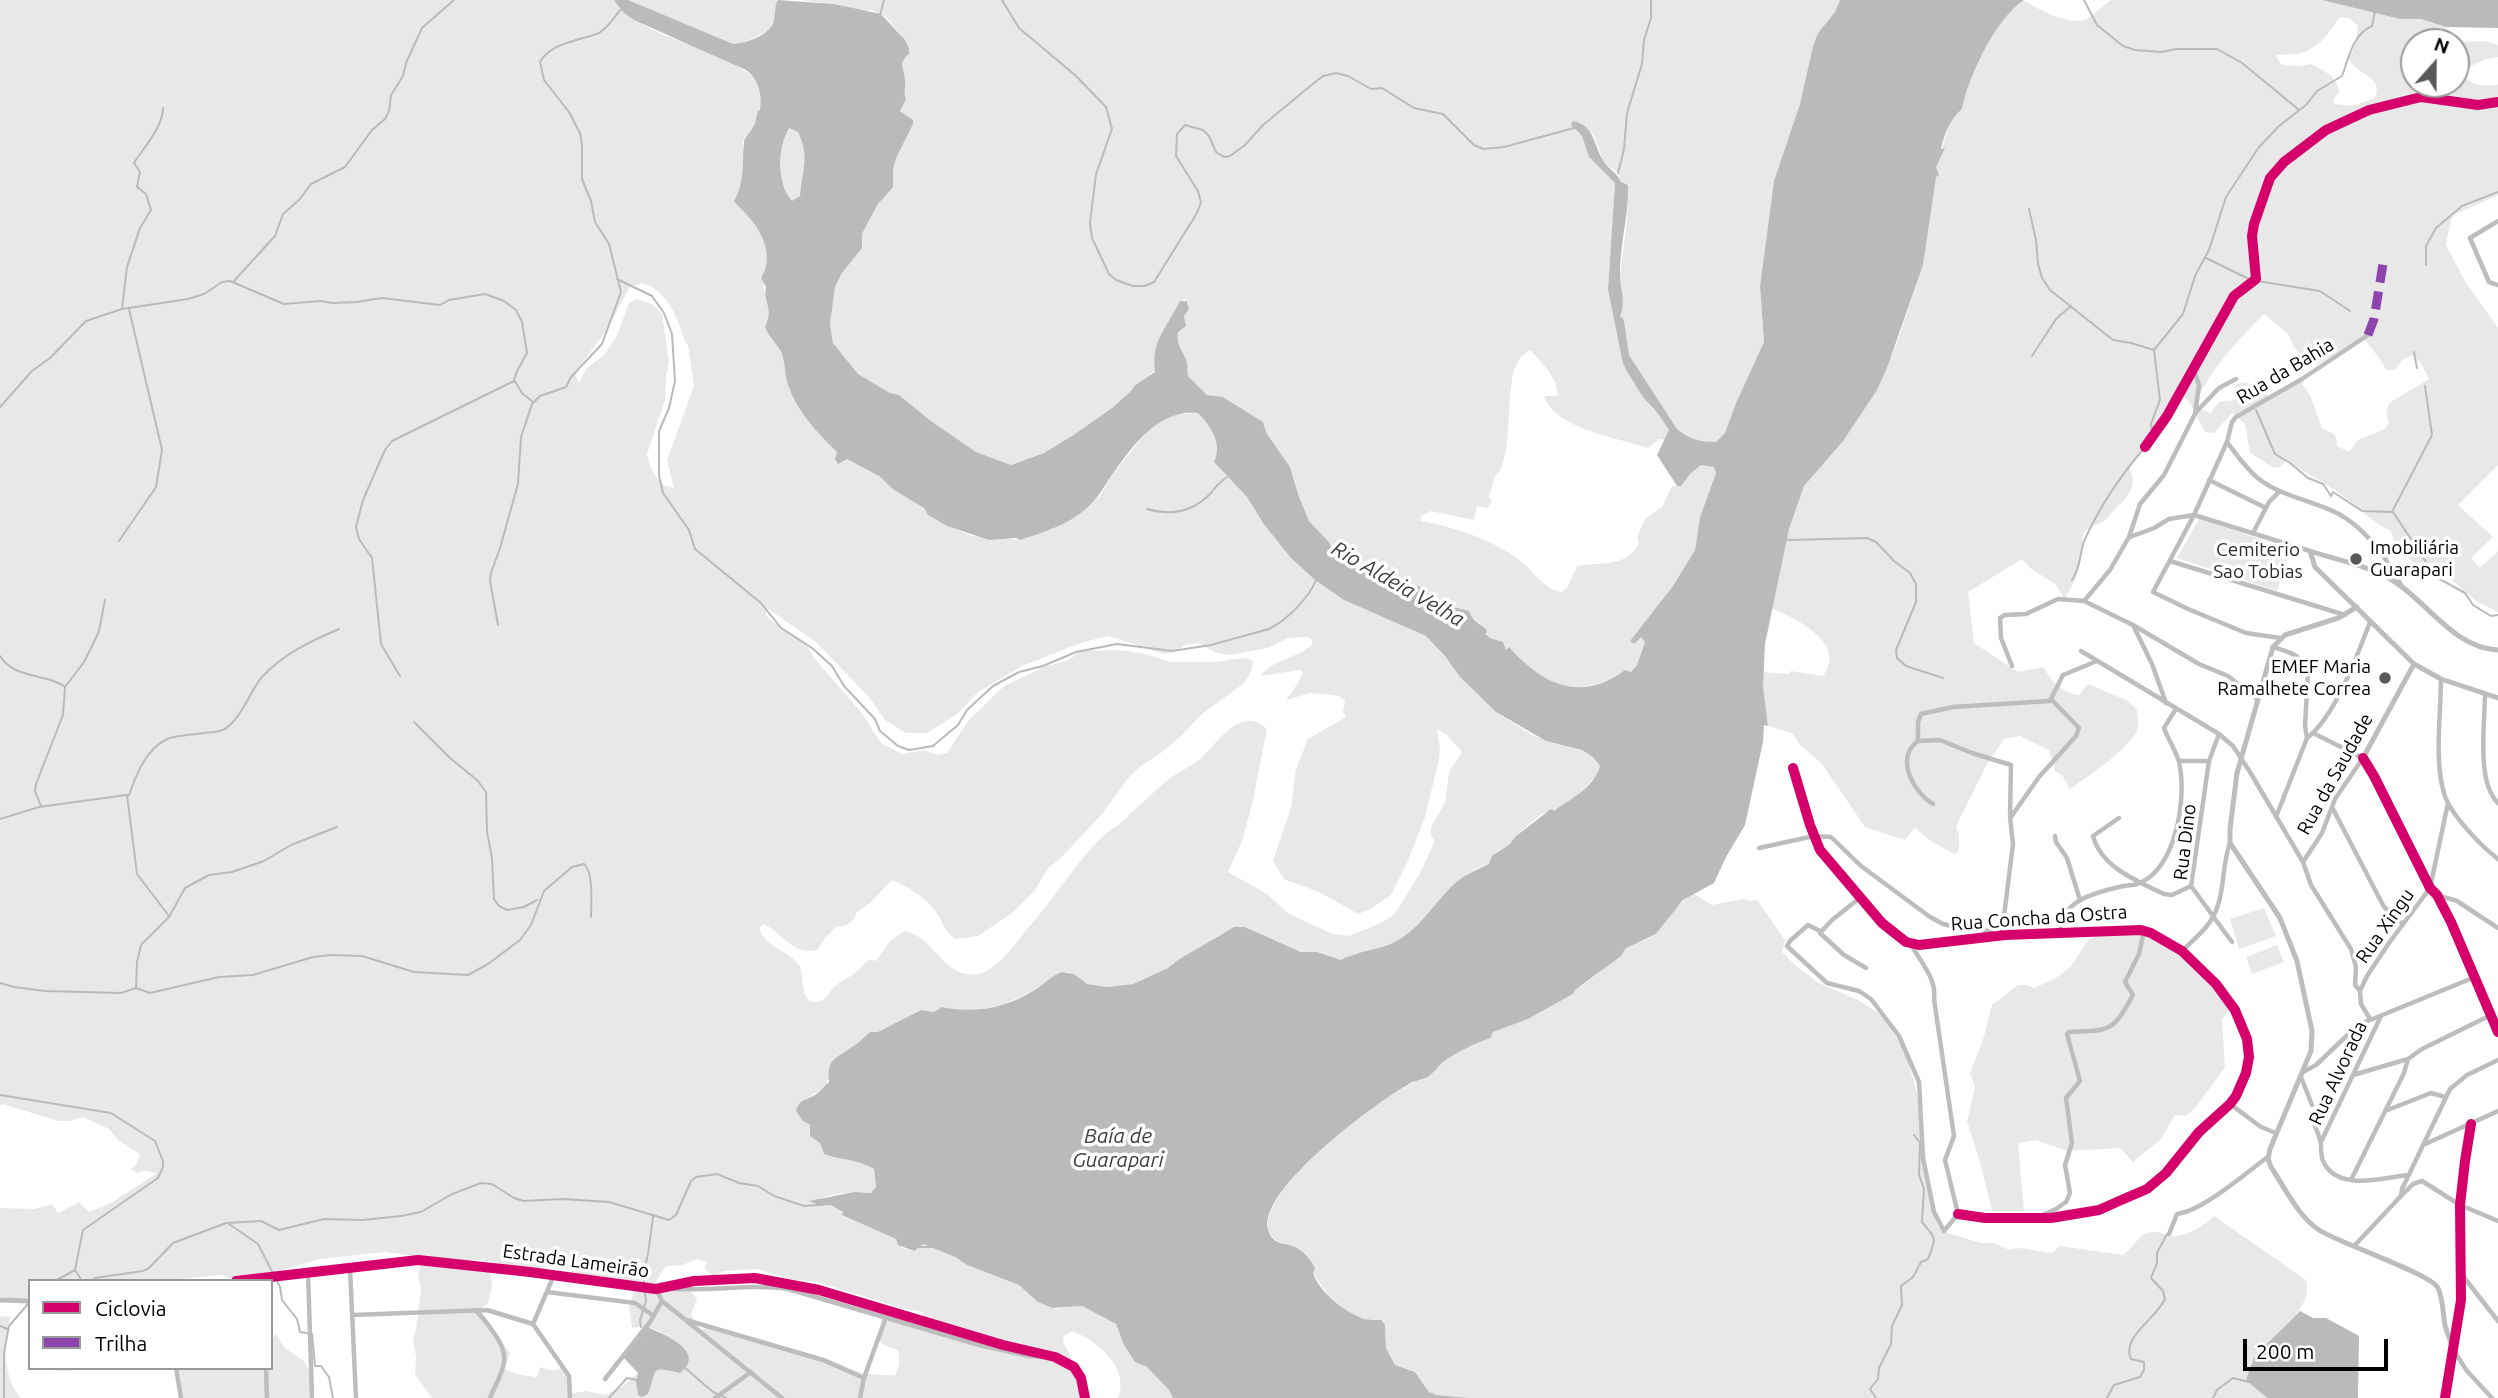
<!DOCTYPE html>
<html>
<head>
<meta charset="utf-8">
<style>
  body { margin:0 }
  #map { position:relative; width:2498px; height:1398px; overflow:hidden; background:#fff; font-family:Ubuntu,sans-serif }
  canvas { display:block }
  .legend { position:absolute; left:28px; top:1279px; width:245px; height:91px; box-sizing:border-box; background:#fff; border:2px solid #999; margin:0; padding:9px 12px; list-style:none; font-size:21px; color:#000 }
  .legend li { display:flex; align-items:center; gap:14px; height:35px }
  .legend b { width:35px; border:2px solid #999 }
  .north { position:absolute; left:2400px; top:28px; width:70px; height:70px; box-sizing:border-box; background:#fff; border:2px solid #999; border-radius:50%; rotate:21deg; font-size:19px; font-weight:700; line-height:28px; text-align:center; color:#000 }
  .north::after { content:''; display:block; margin:auto; width:24px; height:32px; background:#595959; clip-path:polygon(50% 0,100% 100%,50% 72%,0 100%) }
  .scale { position:absolute; left:2243px; top:1339px; width:145px; height:32px; box-sizing:border-box; border:4px solid #000; border-top:0; padding-left:9px; font-size:21px; line-height:24px; white-space:nowrap; color:#000; -webkit-text-stroke:5px #fff; paint-order:stroke }
</style>
</head>
<body>
<div id="map">
<canvas width="2498" height="1398"></canvas>
<ul class="legend">
<li><b style="height:9px;background:#d6006c"></b>Ciclovia</li>
<li><b style="height:9px;background:#8e44ad"></b>Trilha</li>
</ul>
<div class="north">N</div>
<div class="scale">200 m</div>
</div>
<script>
const c = document.querySelector('canvas').getContext('2d');
c.lineJoin = 'round';
function fillPath(path, color) { c.fillStyle = color; c.fill(path, 'evenodd'); }
function strokePath(path, color, width, dash) { c.strokeStyle = color; c.lineWidth = width; c.lineCap = dash ? 'butt' : 'round'; c.setLineDash(dash || []); c.stroke(path); }
function write(font, color, halo, rows, align = 'center') {
  c.font = font + ' Ubuntu,sans-serif'; c.lineWidth = 7; c.setLineDash([]); c.textBaseline = 'middle'; c.strokeStyle = halo; c.fillStyle = color; for (const [text, x, y, turn = 0] of rows) {
    c.save(); c.translate(x, y); c.rotate((+turn || 0) * Math.PI / 180); c.textAlign = isNaN(turn) ? turn : align; if (halo) c.strokeText(text, 0, 0); c.fillText(text, 0, 0); c.restore();
  }
}
fillPath(new Path2D(`
  M0,0H614C625,15 640,23 657,32C679,42 759,65 761,91C761,105 758,121 750,132C748,135 744,137 743,141C742,144 744,148 744,151C744,165 746,187 736,198C747,216 767,234 767,257C768,264 763,271 763,279C764,296 773,308 765,327C768,337 778,344 782,355C786,366 786,380 791,392C801,416 820,433 838,452L835,459L847,458L879,476L894,490L924,508L928,515L947,526L972,536L1020,540L1053,529L1091,504L1101,494L1112,475L1151,427L1174,415L1199,413C1210,424 1223,443 1216,458L1222,471L1247,497L1263,523L1290,557L1315,580L1344,600L1426,636L1445,656L1460,677L1496,712L1532,735L1553,743L1582,750L1593,757L1600,766L1597,775L1582,791L1554,811L1541,814L1516,836L1511,844L1498,851L1489,864L1475,869L1460,879L1444,898L1406,935L1394,943L1367,952L1356,953L1341,960L1317,952H1302L1245,927L1219,935L1169,968L1133,984L1107,987L1087,984L1068,972H1062L1032,991L1005,1004L968,1012L942,1007L934,1012L920,1010L841,1053L833,1059C829,1086 826,1088 803,1100V1121L810,1125V1136L820,1143L824,1154C841,1157 860,1160 874,1169L876,1187L871,1193C851,1192 827,1192 811,1204L820,1206L827,1203L843,1212L842,1215L896,1239L902,1248L912,1251L923,1244L954,1257L967,1265L1019,1285L1038,1301L1056,1309L1082,1306L1116,1324L1124,1345L1135,1362L1147,1367L1169,1390L1173,1398H1118C1130,1368 1097,1340 1072,1331L1063,1337C1063,1345 1066,1347 1069,1353C1074,1367 1079,1383 1082,1398H432L415,1374L416,1357L413,1340L416,1329L421,1289L418,1274L422,1262L490,1270L492,1286L488,1304L478,1310L510,1353L504,1369L520,1375L537,1377L540,1367L554,1371L564,1366L570,1377L568,1394L586,1391L605,1395L623,1386L638,1373L636,1380L638,1395L659,1368L677,1373L683,1371L678,1343C665,1333 649,1324 632,1328L629,1306L636,1285L599,1276L582,1277L555,1263L547,1262L540,1268C531,1268 520,1268 511,1267C494,1263 480,1257 461,1262L385,1252L320,1259L272,1273L234,1279L221,1275L159,1281H30V1300L0,1297V1208L35,1209L52,1204L58,1213L79,1202L89,1212L111,1203L157,1173L146,1171L137,1173L131,1169L136,1165L140,1154L118,1140L109,1129L83,1117L71,1121H59L2,1104L0,1106ZM642,283C668,290 678,319 685,342L688,345L694,386L667,460L674,488C658,486 650,469 647,454L665,400L666,376L669,362L662,314L652,304L637,299L629,303L617,336L604,355L586,369L579,383L576,377L577,370L606,331L630,287ZM767,608L817,643L869,697L885,720L906,733H927L957,714L978,692L1022,666L1083,642L1109,636L1164,654L1174,652L1185,645L1198,643L1217,653L1230,655L1268,648L1288,638L1308,637L1312,640V645C1297,658 1269,661 1261,676L1300,670L1303,672L1298,683L1286,700L1310,693L1339,696L1345,700L1343,712L1346,717L1308,739L1296,769L1291,808L1273,861L1284,879L1319,892L1358,914L1370,909L1391,895L1407,863L1425,817L1439,759L1440,749L1437,729L1447,735L1462,752L1449,772L1445,803L1431,827V836L1435,841L1419,875L1394,915L1381,923L1349,936L1333,934L1289,914L1267,894L1228,872L1242,841L1252,805L1267,729C1240,703 1216,746 1199,760C1189,768 1177,772 1168,780C1154,791 1141,804 1128,816C1121,824 1111,829 1103,836C1075,863 1055,898 1029,927C1018,940 996,971 979,974C941,979 937,937 904,931L891,940L876,961C872,960 870,959 866,962C863,964 862,967 859,970C851,977 841,980 833,988C830,992 827,998 822,1000C800,1011 804,977 800,967C791,950 762,947 759,927L764,924C782,933 793,956 817,950L826,937L836,927L847,925L854,919L857,912L871,902L892,880C909,887 925,897 936,912C943,922 945,932 955,939L978,936L1012,913L1035,890L1049,867L1059,860L1102,814L1129,777L1142,765L1157,756L1179,738L1202,714L1243,684L1250,674L1253,663L1252,660L1243,658L1215,662H1171L1146,654L1118,650L1080,651L1069,660L1044,667L1004,686L968,721L947,753L938,755L924,750L902,754L881,743L861,712L815,659L805,642L769,619L766,614ZM697,1259L708,1262L704,1268L713,1276L724,1271L758,1269L790,1279L817,1282L901,1308L923,1312L921,1326L891,1317L885,1324L879,1340L884,1345L898,1350C900,1360 900,1366 895,1375C891,1376 867,1374 863,1373C851,1370 840,1363 828,1359C788,1347 747,1338 706,1328L701,1330L691,1315L697,1298C685,1283 671,1289 655,1283L666,1266L682,1265Z
  M628,0H778L774,19L769,30L741,44H733L711,37Z
  M800,0H1840L1835,12L1818,33L1813,46L1800,104L1774,181L1760,286L1764,342L1736,403L1725,434L1716,442C1700,442 1689,439 1677,429L1629,355L1624,320L1620,316V275L1627,220L1628,185L1621,182L1618,173L1604,162L1593,134L1574,130L1582,136L1589,157L1615,183L1608,291L1621,354L1623,364L1639,388L1659,412L1669,430L1666,440L1659,439L1648,448C1619,438 1554,429 1544,396H1558C1557,377 1543,364 1530,350C1526,353 1520,357 1518,361C1503,386 1516,459 1495,476L1489,497L1492,501L1488,508L1477,506L1474,520L1431,511L1421,516V521C1454,527 1491,539 1518,559C1535,571 1540,587 1561,592L1567,588L1577,566C1599,562 1629,568 1639,542L1637,537L1645,519L1662,507L1672,486H1681L1691,473L1701,465L1715,467L1716,473L1700,517L1695,550L1673,586L1630,641L1634,644L1641,636L1645,642L1637,665L1631,672L1625,670C1579,702 1544,686 1509,648L1506,650L1499,640L1490,638L1479,622L1458,610L1440,604L1422,587L1408,584L1390,570L1387,575L1366,564L1355,563L1336,555L1328,541L1309,521L1298,494L1290,467L1267,434L1263,422L1223,397L1207,395L1188,376L1187,362L1181,354L1177,339L1178,332L1185,321L1183,315L1189,309L1188,301L1184,299C1167,320 1151,344 1155,371L1135,385L1130,392L1112,408L1075,434L1044,453L1011,465L976,452L931,421L899,395L890,393L858,374L833,343L830,324L835,287L842,273L862,248V234L866,226L878,204L892,187L893,169L897,156L913,120L900,111V106L906,99L903,90L905,84L902,71L905,40L886,17L872,10L863,11L834,4Z
  M2023,0C2042,11 2064,24 2086,20L2111,0H2322L2400,19H2421L2446,27L2453,36L2460,42L2485,41L2498,45V57L2486,59L2467,68L2464,75C2473,88 2484,85 2498,85V195L2456,214L2451,219L2446,245L2466,283L2498,328V465L2458,505L2493,537L2471,558L2480,568L2498,551V612L2476,601L2448,577L2416,564L2396,548L2391,531C2372,522 2359,508 2342,495C2325,482 2304,473 2287,460L2280,467L2274,468L2250,453L2245,424L2232,413L2214,433L2205,432L2189,401L2183,396L2173,398C2156,420 2146,445 2129,467C2138,486 2129,496 2115,509C2111,513 2109,518 2104,521C2099,524 2090,526 2085,531C2080,538 2084,545 2082,552C2080,566 2074,588 2064,598L2055,584L2030,568L2022,559L1968,592L1974,643L2018,672L2044,667C2050,681 2064,694 2079,695L2088,684L2128,701L2137,710C2137,715 2139,721 2138,726C2136,745 2086,778 2070,789L2062,775L2055,771L2049,750L2020,736L2004,739L1986,766L1958,822L1956,827L1959,834V850L1955,854L1932,842L1915,828L1905,840L1865,827L1822,764L1800,745L1792,733L1768,726L1763,686V672L1788,674L1791,671L1823,676C1848,643 1796,619 1772,608L1789,529L1804,486L1829,456L1877,390L1897,343L1923,265L1936,167C1947,147 1942,126 1962,109C1967,79 1997,17 2023,0ZM2348,17L2358,26L2356,42L2349,59C2357,76 2384,75 2375,98L2353,106L2334,104L2333,100L2339,91C2336,76 2323,69 2310,64L2300,66L2282,65L2275,55C2282,54 2290,55 2297,54C2317,50 2329,34 2339,18ZM2414,42H2456V84H2414ZM2264,314L2288,334L2294,347L2303,357L2317,365L2363,337C2370,347 2383,361 2386,370H2395L2401,361L2412,355L2421,363L2429,379L2389,403L2386,413L2389,422L2385,429L2358,440L2349,452L2337,446C2337,432 2333,434 2322,428L2310,395L2302,384L2304,379L2269,398C2265,386 2250,382 2238,383L2235,387L2238,397L2235,400C2219,403 2220,396 2211,414L2200,408L2194,409C2206,373 2238,340 2264,314Z
  M788,128L798,132C810,157 802,171 800,196L792,202C777,182 778,150 788,128Z
  M2199,519L2291,549L2277,591L2177,558Z
  M1694,894L1712,905L1743,899L1750,901L1757,900L1785,940L1782,952L1795,965L1819,983L1856,999L1877,1012L1889,1025L1906,1054L1918,1097L1920,1132L1936,1221L1941,1231L1981,1243H1994L2009,1250C2024,1245 2037,1253 2052,1253L2060,1246L2123,1255C2130,1249 2136,1241 2143,1235C2154,1227 2164,1236 2175,1236C2189,1235 2205,1225 2214,1216L2306,1280C2315,1308 2273,1336 2257,1354C2252,1360 2249,1372 2247,1380L2267,1398H1469L1436,1395L1429,1392L1416,1372L1395,1365L1386,1348V1335C1369,1322 1342,1310 1329,1295C1315,1280 1306,1257 1289,1246C1281,1241 1273,1242 1269,1231C1256,1190 1380,1099 1413,1083C1418,1080 1423,1079 1428,1077C1434,1074 1437,1067 1443,1062C1457,1051 1474,1045 1491,1038L1493,1032L1528,1019L1573,994L1575,990C1593,979 1611,963 1626,948C1634,941 1648,941 1656,934C1669,920 1676,903 1694,894Z
  M2264,908L2276,936L2239,949L2230,919Z
  M2099,933C2112,933 2131,930 2143,934C2176,945 2209,983 2231,1008L2222,1019L2225,1067L2196,1107L2186,1116L2175,1115L2161,1139L2133,1162L2120,1148L2067,1151L2036,1140L2018,1143L2024,1211H1992L1981,1165L1967,1121L1975,1087L1970,1073L1983,1040L1992,1005L2018,985H2026L2035,988C2046,982 2061,977 2070,967C2081,954 2083,941 2099,933Z
  M2277,945L2284,962L2252,974L2246,957Z
  M0,1316L11,1317C2,1340 3,1379 21,1398H0Z
  M276,1334L285,1348L305,1362L309,1371L311,1398H182L179,1368H271V1339Z`), '#e8e8e8');
fillPath(new Path2D(`
  M614,0H628L733,44C745,44 769,35 773,23C776,15 774,6 778,0L834,4L881,14L905,40L909,48V54C897,63 905,70 905,81C906,89 903,91 906,99L900,111L913,120V124L897,156L893,169V187L878,204L866,226L862,234V248L842,273L835,287L830,324L833,343L858,374L890,393L899,395L931,421L976,452L1011,465L1044,453L1075,434L1112,408L1130,392L1135,385L1155,372C1151,340 1167,327 1180,301H1187L1189,309L1184,316L1186,326L1178,332C1176,347 1184,351 1187,363C1188,367 1187,371 1188,376L1207,395L1223,397L1263,422L1267,434L1290,467L1298,494L1309,521L1328,541L1336,555L1355,563L1366,564L1386,575L1389,569L1408,584L1422,587L1440,604L1469,611L1473,619L1487,630L1486,634L1490,638L1503,642L1506,650L1509,647C1543,685 1580,703 1625,670L1631,672L1637,665L1645,642L1641,637L1634,644L1630,641L1673,586L1695,550L1700,517L1716,473L1714,467L1701,465L1691,473L1681,486H1677L1657,455L1669,430C1655,407 1635,388 1623,364L1608,290L1615,183L1589,157L1582,136L1571,125L1573,121C1595,126 1593,144 1603,160C1609,170 1617,172 1621,182L1628,185C1629,216 1619,247 1620,278C1621,292 1626,303 1620,316L1624,320L1629,355L1677,429C1689,439 1700,442 1716,442L1725,433L1736,403L1764,342L1760,286L1774,181L1800,104L1813,46L1818,33L1835,12L1840,0H2024C1996,18 1968,77 1962,109C1950,119 1944,135 1941,149L1945,148L1936,167L1939,175L1936,177L1923,265L1887,368L1877,390L1843,441L1804,486L1789,529L1765,644L1763,686L1768,726L1764,725L1763,742L1745,825L1726,857L1714,883L1683,900L1656,934L1626,948L1621,956L1575,990L1573,994L1528,1019L1493,1032L1491,1038C1474,1044 1458,1051 1443,1062C1438,1066 1434,1073 1428,1077C1424,1079 1418,1080 1413,1082C1380,1099 1258,1189 1268,1229C1272,1246 1286,1242 1297,1248C1305,1253 1311,1260 1315,1268L1313,1273C1320,1293 1344,1311 1364,1319C1369,1320 1375,1320 1381,1320L1385,1325L1386,1348L1395,1365L1415,1372L1429,1392L1436,1395L1469,1398H1173L1169,1390L1147,1367L1135,1362L1124,1345L1116,1324L1082,1306L1053,1308L1038,1302L1019,1285L967,1265L955,1257L923,1244L914,1251L898,1245L896,1239L842,1215L843,1212L827,1203L820,1206L809,1201L854,1192L871,1193L876,1187L874,1169C858,1159 840,1160 824,1154L820,1143L810,1136V1125L803,1121L796,1111C799,1100 805,1100 815,1095C820,1092 824,1086 829,1082C827,1059 834,1059 852,1047C859,1043 864,1037 870,1032H878L921,1010L934,1012L942,1007C974,1014 1005,1008 1033,991C1043,985 1051,976 1062,972L1074,974L1087,984L1107,987L1133,984L1168,968L1178,960L1234,927H1245L1301,952H1317L1341,960C1361,949 1384,951 1403,937C1422,924 1436,902 1452,886C1463,875 1476,870 1489,864L1492,856L1510,844L1516,836L1551,809L1554,811C1571,798 1594,788 1600,766L1593,757L1582,750L1546,741L1496,712L1460,677L1445,656L1426,636L1344,600L1315,580L1290,557L1263,523L1247,497L1214,462C1223,444 1211,426 1198,413C1159,409 1134,444 1114,472C1105,484 1100,496 1088,507C1068,525 1045,532 1020,540L1016,538L989,540L947,526L928,515L924,508L894,490L879,476L847,459L838,464L835,459L837,452C817,432 795,410 787,381C785,373 785,363 782,354C778,344 768,337 765,327C774,307 763,303 766,287L761,278C775,256 762,231 746,214C742,209 738,207 734,201C745,182 742,164 744,143C744,137 749,134 752,129C764,111 765,84 746,70L634,20L623,12ZM789,128L798,132C810,157 802,171 800,196L792,201C777,184 777,148 789,128Z
  M2322,0H2498V28L2446,27L2421,19H2400Z
  M2300,1311L2313,1318H2326L2359,1336L2358,1398H2267L2246,1380C2249,1373 2252,1360 2257,1354C2271,1339 2286,1326 2300,1311Z
  M646,1327C663,1333 708,1352 680,1373C650,1367 658,1366 648,1394L642,1397L638,1395L636,1381L638,1373L623,1357Z`), '#bababa');
strokePath(new Path2D(`
  M1002,0L1019,28L1076,76L1106,107L1112,129L1096,174L1090,223L1092,238L1109,274L1116,280L1133,286H1145L1154,282L1197,213L1201,202L1198,191L1176,156L1177,134L1185,125L1203,130L1209,136L1216,152L1224,157L1230,156L1245,145L1263,125L1314,83L1323,76L1336,73L1348,76L1371,89L1382,88L1414,108L1443,114L1474,145L1483,149L1504,147L1574,128
  M2084,0L2097,25L2123,46L2135,50L2162,52L2176,49H2217L2242,63L2298,109
  M880,15L884,0
  M756,123L759,111
  M1618,173L1624,149L1627,113L1642,64L1644,40L1651,18V0
  M2029,209L2036,240L2038,264L2042,278L2050,290L2113,340L2131,343L2154,350
  M2206,258L2251,280
  M2426,265V246L2436,228L2462,206L2498,192
  M617,279L652,296L664,313L672,334L675,381L669,408L659,431V476L663,493L689,530L695,549L761,603L781,628L812,648L832,666L844,686L875,719L880,731L898,746L909,750L933,746L958,725L967,710L993,686L1019,672L1043,666L1076,652L1117,644L1172,651L1211,645L1269,629C1287,620 1309,598 1316,580
  M234,281L275,236L283,214L299,200L311,184L345,167L372,130L385,119L389,111L391,95L403,76L406,63L422,28L454,0
  M2257,281L2320,291L2350,311
  M122,308L127,267L140,228L151,210L146,194L137,187L140,172L134,163C144,147 163,127 163,108
  M2414,352L2417,368
  M2032,356L2056,319L2071,306
  M1636,384L1644,397L1654,407
  M0,407L32,371L50,358L86,321L122,309L188,299L204,294L222,282L230,281L284,304L320,301L333,303L356,302L382,298L440,305L449,300L485,294L504,301L516,310L522,322L527,353L517,371L514,380L522,393L533,402
  M2256,410L2275,454L2290,463L2308,478L2323,484L2331,496L2333,492L2362,511L2392,512
  M2153,434L2151,424L2160,400L2154,350L2183,314L2195,276L2209,250L2226,197L2259,147L2279,126L2306,105L2317,91L2342,76C2349,58 2352,35 2372,26L2375,11
  M1147,509C1171,516 1193,512 1211,493C1216,486 1220,482 1227,477
  M2393,510L2432,435L2425,386
  M2393,512L2436,577L2465,593L2473,605L2491,616L2498,615
  M1787,540L1867,538L1876,542L1894,561L1910,573L1916,584V602L1896,650L1897,658L1906,666L1943,678
  M119,541L156,487L162,450L129,309
  M2072,580C2082,565 2079,553 2085,539C2100,506 2122,474 2145,447
  M498,625L490,581L491,573L500,548L518,484L521,437L532,404L540,396L566,387L571,377L602,344L621,292L609,244L595,222L591,201L582,179V145L580,133L569,112L544,80L540,62C550,43 581,40 599,33C608,28 615,16 621,9
  M0,656C14,679 44,673 64,686
  M400,676L381,644L372,558L359,539L356,527L363,500L385,450L392,441L514,381
  M414,722L450,758L477,780L486,792L487,832L492,858L494,899L499,906L507,910L524,907L537,900
  M41,806L35,791L36,784L63,715L65,687L84,662L92,646L99,631L105,600
  M0,819L39,807L126,795
  M169,916L137,874L127,795H129C136,775 146,749 167,739C178,735 192,735 204,733C213,732 223,732 229,726C244,713 250,691 262,677C283,654 311,641 339,629
  M0,983L14,987L45,991L121,993L136,988L150,993L219,977L253,975L313,957L331,955L362,956L414,972L468,975L488,964L520,940L531,925L544,891L572,867L584,864C594,873 591,903 591,917
  M136,988L137,962L141,945L169,917L185,888L209,875L232,872L264,861L291,845L337,827
  M0,1095L111,1113L155,1141L163,1161V1167L158,1178L83,1230L75,1270L82,1281
  M229,1224L258,1244L280,1287L282,1300L297,1319L300,1332L307,1333
  M916,1247H932
  M55,1281L75,1270
  M92,1281L95,1278L143,1271L149,1268L173,1243L226,1223L261,1221L279,1230L324,1219L363,1220L401,1216L421,1212L452,1194L481,1183L492,1184L514,1198L524,1201L562,1199L609,1202L669,1220L676,1215L691,1181L696,1177L717,1174L739,1183L758,1186L774,1196L804,1206L830,1204
  M0,1326L7,1329
  M641,1327L640,1320L646,1301L643,1275L648,1254L653,1217
  M312,1334L315,1366H321L329,1377L333,1398
  M684,1367L713,1392L726,1398
  M4,1398V1353L9,1326L28,1304
  M609,1398L627,1378L637,1380
  M1876,1398L1870,1389L1878,1379L1879,1368L1891,1344L1892,1326L1902,1305L1901,1286L1913,1277L1921,1262L1928,1259C1937,1237 1936,1239 1922,1222L1924,1189L1919,1175L1920,1143L1914,1135
  M2107,1398L2114,1385L2140,1377L2144,1370V1362L2131,1359C2121,1337 2157,1318 2165,1299L2163,1291L2151,1278L2157,1263V1253L2167,1234
  M2213,1398L2217,1390L2233,1378L2249,1382`), '#bababa', 2);
strokePath(new Path2D(`
  M2498,221L2470,238L2489,282L2498,285
  M2195,413L2219,388L2236,379
  M2227,442C2237,455 2246,469 2259,479C2282,497 2312,500 2337,513C2366,528 2386,557 2401,585
  M2145,447L2167,416L2234,296L2256,279L2252,236L2254,224L2270,178L2284,162L2326,130L2369,110L2421,97L2478,105L2498,102
  M2209,480L2266,508
  M2253,533L2269,502L2280,491
  M2130,537L2154,528L2169,519L2194,515L2310,551
  M2170,561L2345,615
  M2084,601L2110,570L2129,537L2140,504L2164,475L2195,414L2199,385L2193,368
  M2134,627L2152,664L2166,703
  M2280,638L2246,633L2188,609L2153,592L2194,515L2227,442L2232,422L2236,417L2302,379L2368,335
  M2273,647C2289,652 2303,655 2308,672L2305,726L2307,738
  M2081,651L2219,734L2233,746L2250,772L2303,862L2311,885L2351,949L2356,967L2355,985L2360,991
  M2012,666L2001,638L2000,618L2005,615L2026,614L2058,599L2084,601L2133,625L2199,664L2228,676L2258,700
  M2441,679C2441,713 2434,760 2444,793C2449,813 2481,846 2498,859
  M2485,694C2485,723 2476,782 2498,803
  M2219,734L2209,761L2191,886L2232,942
  M1918,741V722L1921,714L1953,707L2050,701L2063,675L2097,661
  M2179,761H2209
  M1793,768L1810,825L1820,850L1882,923L1906,942L1919,945L2005,935L2141,930L2151,933L2182,951L2216,984L2235,1010L2247,1039L2249,1057L2246,1073L2236,1096L2230,1104L2199,1132L2166,1173L2147,1189L2119,1201L2099,1210L2051,1218H1985L1958,1214
  M1933,804C1914,793 1894,758 1918,741L1940,740L1972,753L2011,765L2010,817L2013,844L2002,932
  M2333,809L2384,907L2402,923
  M2011,817L2039,777L2076,736L2079,728L2052,700
  M2276,817L2307,738C2335,717 2358,654 2370,622
  M2119,818L2093,836C2101,867 2137,881 2164,894L2172,895L2191,886
  M2055,836L2056,842L2067,858L2080,900
  M1759,848L1814,836L1831,837L1861,866L1930,917L1943,924L1960,928L2001,932
  M2303,862L2322,833L2335,799L2363,758L2313,733
  M2437,895L2457,901L2498,928
  M1861,897L1832,920L1820,933L1844,955L1866,968
  M1820,931L1808,925L1790,941L1787,946L1827,983L1859,991L1871,999L1899,1036L1919,1082L1923,1158L1934,1212L1944,1231L1958,1214
  M2060,931C2062,901 2093,893 2119,887C2125,885 2134,886 2140,883C2177,866 2187,797 2179,762C2176,751 2168,739 2164,728L2176,709
  M1911,944C1920,962 1937,978 1934,999L1954,1136L1945,1160L1958,1214
  M2182,951C2195,938 2211,926 2217,908C2225,887 2222,864 2230,843
  M2370,1019L2361,1004L2360,991L2367,976L2389,943L2430,888L2448,803
  M2303,1072L2316,1065L2358,1025L2475,977
  M2353,1075L2408,1059L2422,1049L2491,1015
  M2301,1077L2312,1105
  M2230,1104L2261,1127L2276,1133
  M2385,1111L2431,1093L2445,1097
  M2312,1119C2315,1127 2320,1136 2321,1145C2321,1150 2321,1156 2323,1161C2337,1192 2383,1178 2408,1175
  M2471,1124L2465,1161L2460,1205L2461,1300L2454,1351L2467,1371L2492,1398
  M2321,1142L2381,1016
  M2423,1145L2498,1111
  M2351,1180L2404,1073L2408,1059
  M2401,1196L2413,1184L2422,1181L2460,1205L2498,1221
  M2038,1217L2056,1209L2066,1202L2070,1193L2065,1165L2072,1143L2066,1098L2080,1081L2067,1034L2069,1032C2111,1030 2112,1033 2133,995L2125,982L2139,954L2144,931
  M2169,1234L2177,1214C2203,1211 2247,1172 2269,1156
  M2355,1245L2401,1196L2402,1189L2450,1089L2467,1075L2498,1060
  M350,1268L356,1398
  M308,1272L312,1398
  M2463,1276L2498,1321
  M663,1288C705,1293 746,1283 788,1289L979,1345L1029,1356L1050,1357
  M656,1289L662,1301L782,1398
  M547,1292L635,1303L654,1316
  M475,1310C484,1318 490,1327 496,1336C513,1361 500,1373 490,1398
  M352,1315L487,1310L533,1324L554,1275
  M686,1320L823,1360L864,1378
  M533,1324L569,1376L570,1398
  M54,1368H73
  M176,1368L181,1398
  M266,1368L267,1398
  M605,1379L650,1322L662,1301
  M715,1398L751,1372
  M860,1398L864,1378L886,1317`), '#bdbdbd', 4.5);
strokePath(new Path2D(`
  M2357,607L2338,618L2285,635L2273,647L2237,773L2230,829V843L2280,918L2297,961L2312,1031L2311,1051L2270,1149L2268,1159L2271,1167C2285,1188 2298,1216 2319,1230C2339,1243 2431,1274 2438,1288C2443,1299 2443,1314 2445,1325C2447,1334 2452,1342 2453,1350C2455,1361 2447,1386 2445,1398
  M2498,650C2453,648 2427,601 2392,580C2367,565 2337,560 2310,551L2315,567L2414,664L2441,679L2498,698
  M2414,664L2363,758L2374,776L2430,888L2437,895L2451,922L2498,1032
  M236,1281L418,1260L530,1272L656,1289L694,1281L755,1278L819,1290L1003,1345L1055,1357L1074,1367L1081,1378L1085,1398
  M0,1300L30,1301`), '#bdbdbd', 5);
strokePath(new Path2D(`
  M2368,335L2374,319L2384,258`), '#8e44ad', 9, [18, 9]);
strokePath(new Path2D(`
  M2145,447L2167,416L2234,296L2256,279L2252,236L2254,224L2270,178L2284,162L2326,130L2369,110L2421,97L2478,105L2498,102
  M2363,758L2374,776L2430,888L2437,895L2451,922L2498,1032
  M1793,768L1810,825L1820,850L1882,923L1906,942L1919,945L2005,935L2141,930L2151,933L2182,951L2216,984L2235,1010L2247,1039L2249,1057L2246,1073L2236,1096L2230,1104L2199,1132L2166,1173L2147,1189L2119,1201L2099,1210L2051,1218H1985L1958,1214
  M236,1281L418,1260L530,1272L656,1289L694,1281L755,1278L819,1290L1003,1345L1055,1357L1074,1367L1081,1378L1085,1398
  M2445,1398L2461,1300L2460,1205L2465,1161L2471,1124`), '#d6006c', 10);
for (const [x, y, r, color] of [
  [2356,559,7,"#595959"],
  [2385,678,7,"#595959"]
]) { const dot = new Path2D(); dot.arc(x, y, r, 0, 2 * Math.PI); c.fillStyle = color; c.fill(dot); strokePath(dot, '#fff', 2.5); }
write('19px', '#000', '#fff', [
  ["Rua da Bahia",2285,371,-31],
  ["Rua da Saudade",2335,774,-61],
  ["Rua Dino",2185,842,-83],
  ["Rua Concha da Ostra",2039,918,-4],
  ["Rua Xingu",2385,926,-55],
  ["Rua Alvorada",2338,1073,-65],
  ["Estrada Lameirão",576,1261,8]
]);
write('19px', '#000', '#fff', [
  ["Imobiliária",2370,548],
  ["Guarapari",2370,570],
  ["EMEF Maria",2371,667,"right"],
  ["Ramalhete Correa",2371,689,"right"]
], 'left');
write('19px', '#2c2c2c', '#fff', [
  ["Cemiterio",2258,550],
  ["Sao Tobias",2258,572]
]);
write('italic 21px', '#3d3d3d', '#fff', [
  ["Rio Aldeia Velha",1398,584,30],
  ["Baía de",1118,1136],
  ["Guarapari",1118,1160]
]);
</script>
</body>
</html>
